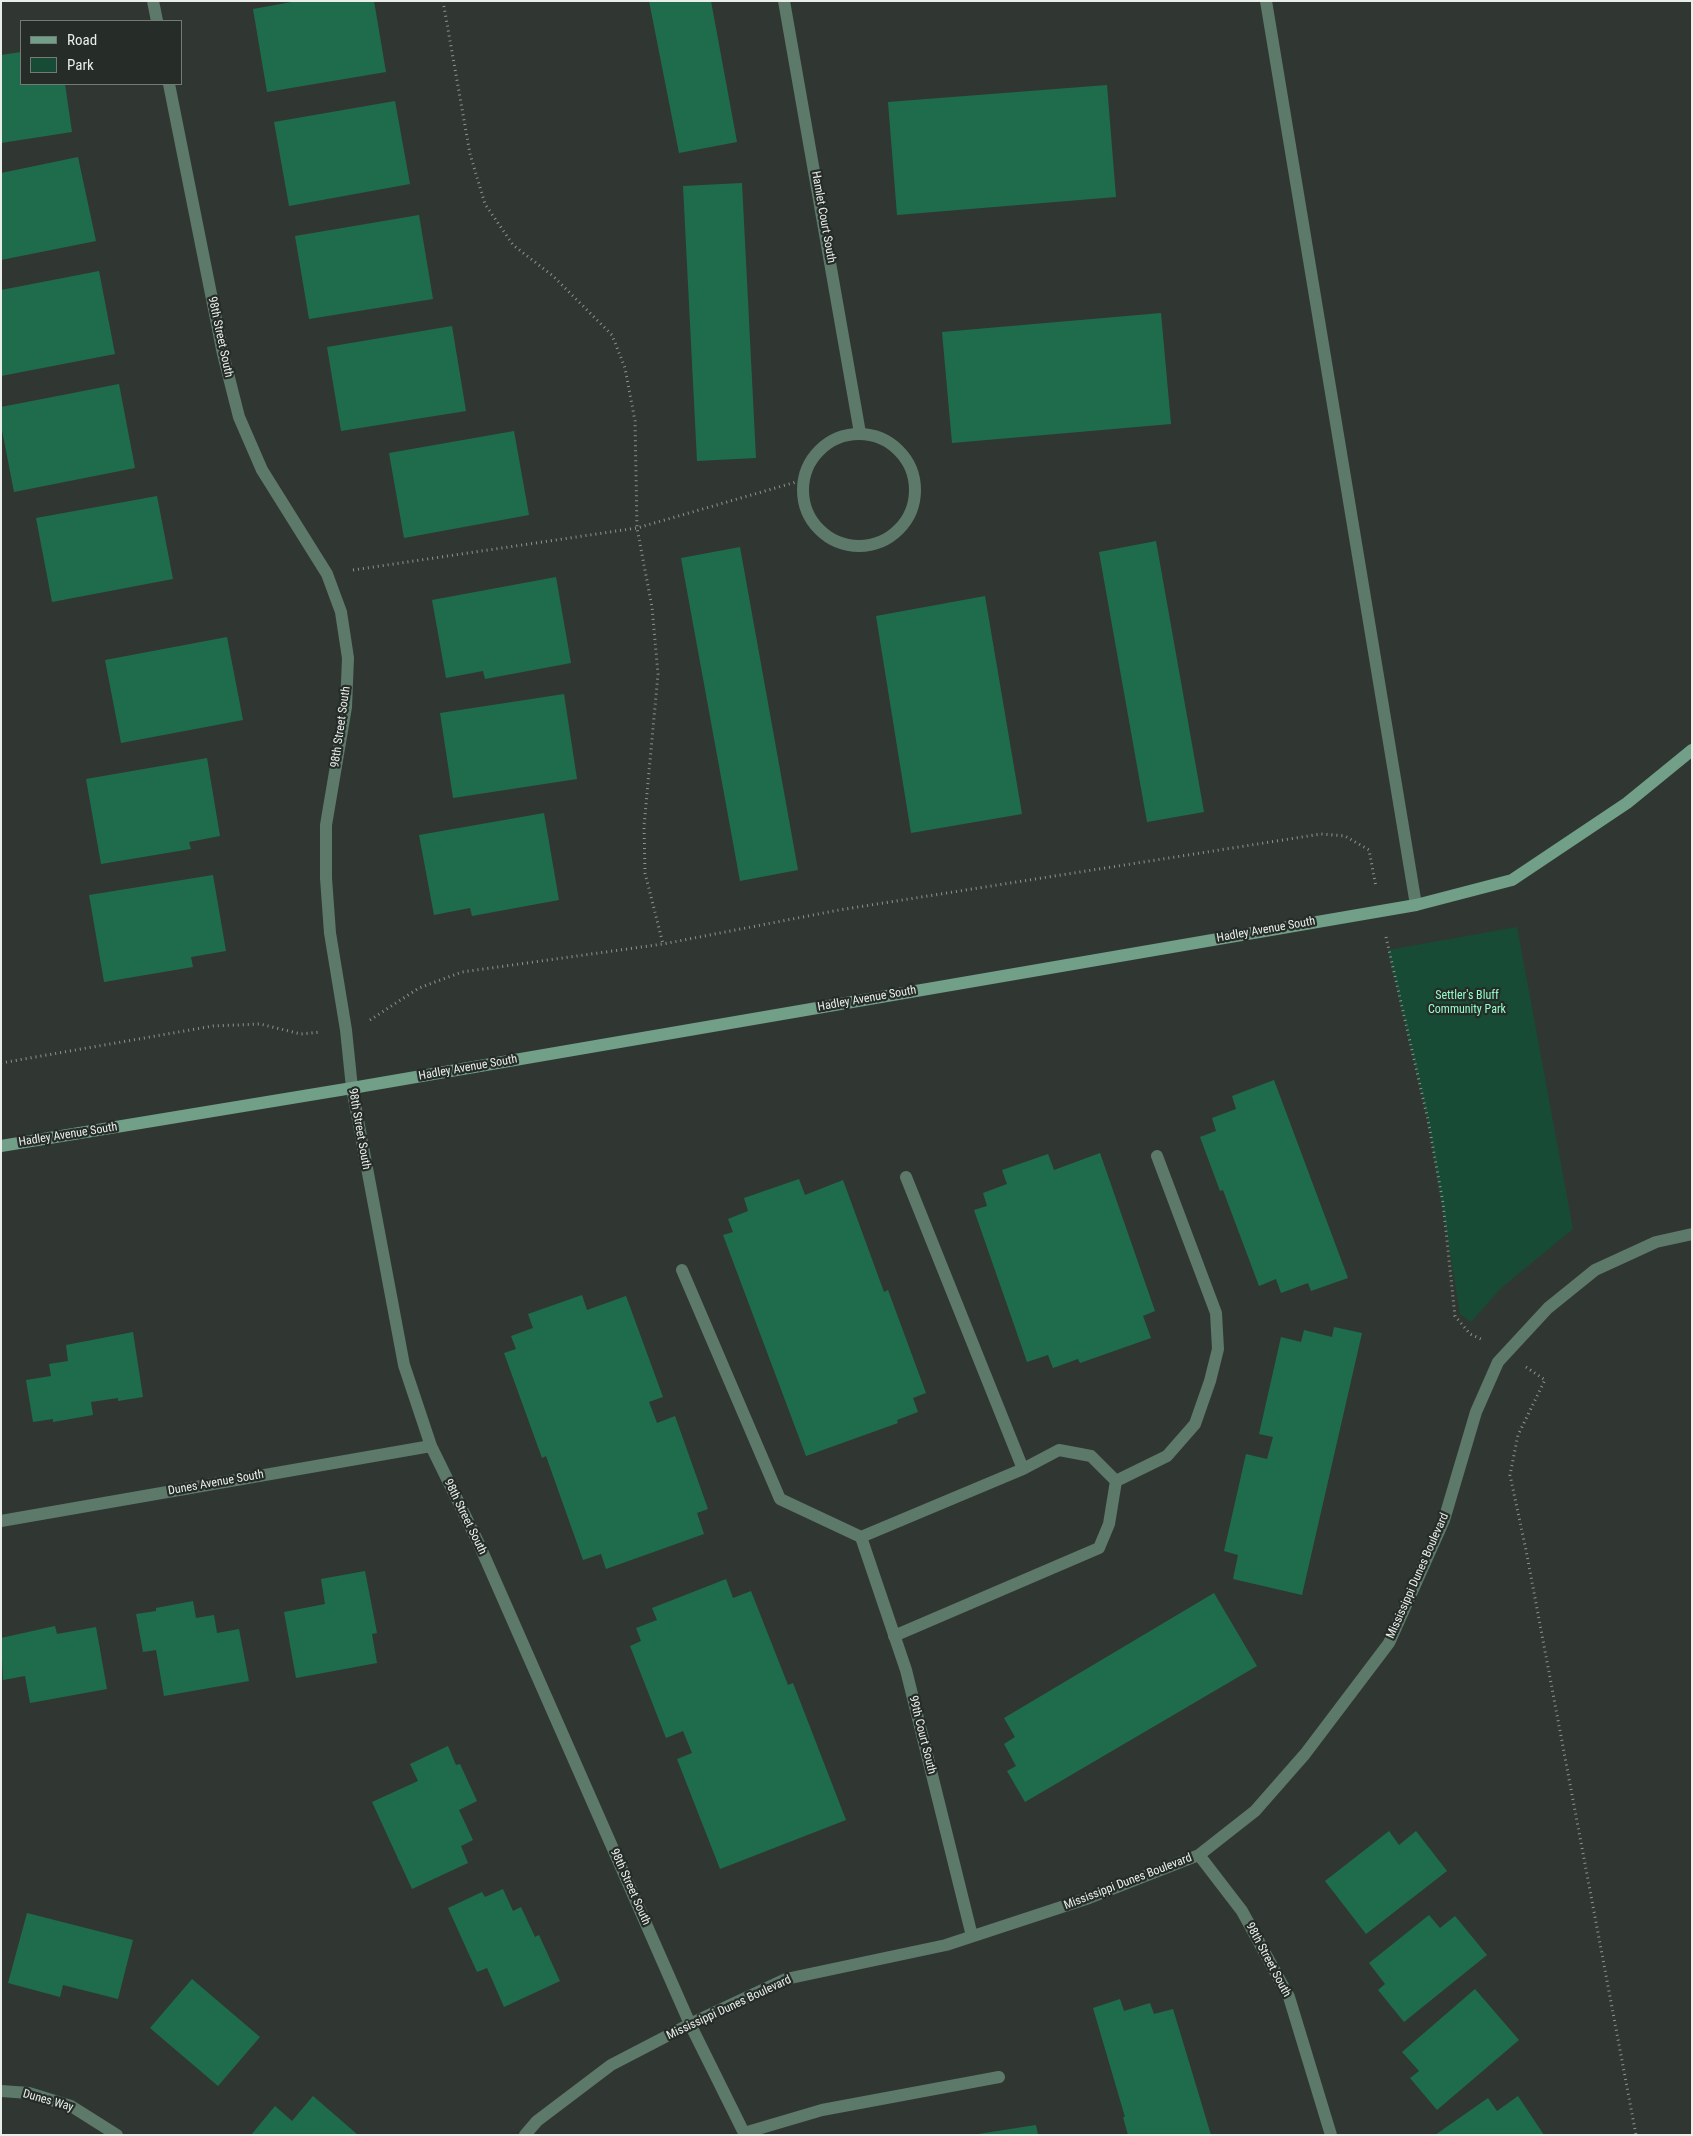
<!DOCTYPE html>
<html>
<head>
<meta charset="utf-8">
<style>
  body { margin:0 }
  #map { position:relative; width:1693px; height:2136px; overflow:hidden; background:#303733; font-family:"Roboto Condensed",sans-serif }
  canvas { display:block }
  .frame { position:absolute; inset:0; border:2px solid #e9eeeb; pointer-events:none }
  .legend { position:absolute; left:20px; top:20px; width:162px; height:65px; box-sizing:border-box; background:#262d29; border:1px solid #747a77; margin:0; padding:6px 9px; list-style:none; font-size:15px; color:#e9eeeb }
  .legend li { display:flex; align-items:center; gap:10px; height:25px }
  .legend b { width:25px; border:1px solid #747a77 }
</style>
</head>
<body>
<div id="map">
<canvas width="1693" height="2136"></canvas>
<div class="frame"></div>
<ul class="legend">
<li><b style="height:6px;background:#719f88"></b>Road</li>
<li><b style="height:14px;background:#174b35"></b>Park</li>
</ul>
</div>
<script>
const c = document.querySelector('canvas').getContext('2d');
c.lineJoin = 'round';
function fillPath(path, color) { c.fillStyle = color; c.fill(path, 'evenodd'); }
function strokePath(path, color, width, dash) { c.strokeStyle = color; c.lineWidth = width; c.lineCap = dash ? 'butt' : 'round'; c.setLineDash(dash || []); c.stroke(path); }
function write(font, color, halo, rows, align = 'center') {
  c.font = font + ' "Roboto Condensed",sans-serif'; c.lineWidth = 4.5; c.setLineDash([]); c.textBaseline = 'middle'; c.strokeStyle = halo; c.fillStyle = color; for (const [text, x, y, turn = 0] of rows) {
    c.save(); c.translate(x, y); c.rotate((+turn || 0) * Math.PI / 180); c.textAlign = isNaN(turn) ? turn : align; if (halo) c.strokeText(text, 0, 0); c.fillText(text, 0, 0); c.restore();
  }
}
fillPath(new Path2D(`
  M1517,927L1573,1229L1501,1288L1471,1322L1460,1314L1428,1120L1388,950Z`), '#174b35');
fillPath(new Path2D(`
  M297,1H374L386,72L267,92L253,9Z
  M649,1H711L737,142L679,153Z
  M21,52V84H65L72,132L1,143V55Z
  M1107,85L1116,197L897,215L888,102Z
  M395,101L410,184L289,206L274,122Z
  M78,157L96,241L1,260V173Z
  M742,183L756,458L697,461L683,186Z
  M419,215L433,299L309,319L295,236Z
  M99,271L115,354L1,376V290Z
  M1161,313L1171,424L952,443L942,332Z
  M452,326L466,411L341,431L327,347Z
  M119,384L135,468L14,492L1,425V407Z
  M514,431L529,515L404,538L389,453Z
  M157,496L173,579L52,602L36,518Z
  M1156,541L1204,812L1147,822L1099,552Z
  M740,547L798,870L740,881L681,558Z
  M556,577L571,663L485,679L483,671L446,678L432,600Z
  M985,596L1022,814L911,833L876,616Z
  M227,637L243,720L121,743L105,660Z
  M564,694L577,779L453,798L440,713Z
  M207,758L220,836L189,842L191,849L101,864L86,779Z
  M544,813L559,900L472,916L470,908L434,915L419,835Z
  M213,875L226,951L191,957L193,967L104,982L89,895Z
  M1274,1080L1348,1278L1311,1291L1308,1283L1281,1293L1276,1279L1259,1286L1223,1190L1220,1191L1200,1137L1216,1131L1212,1118L1236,1109L1232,1096Z
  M1100,1153L1155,1311L1143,1316L1151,1338L1080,1363L1078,1359L1053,1368L1048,1355L1027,1362L974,1210L987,1206L983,1193L1007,1184L1002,1170L1048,1154L1054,1170Z
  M799,1179L805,1195L843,1180L884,1292L888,1290L926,1393L913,1398L918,1412L897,1420L898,1423L806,1456L723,1235L733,1232L728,1219L748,1211L744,1198Z
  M582,1295L587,1310L626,1296L663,1397L649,1402L657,1423L675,1416L708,1509L697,1513L704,1534L606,1569L601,1554L583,1560L546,1456L542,1458L504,1353L516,1349L511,1336L533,1328L528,1314Z
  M1334,1327L1362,1333L1302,1595L1233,1579L1238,1555L1224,1551L1246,1454L1267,1459L1273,1437L1259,1434L1281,1337L1301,1342L1304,1330L1332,1337Z
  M133,1332L143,1397L118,1401V1398L91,1402L93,1415L53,1422V1419L33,1422L26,1380L51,1376L49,1364L68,1361L66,1345Z
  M365,1571L377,1633L372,1634L377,1663L296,1678L284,1612L325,1604L321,1579Z
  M726,1579L733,1598L751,1591L788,1685L793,1683L846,1820L720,1869L677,1759L692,1753L683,1731L666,1738L630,1646L641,1641L636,1628L657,1620L652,1608Z
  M1214,1593L1257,1666L1025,1802L1007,1771L1016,1766L1004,1744L1015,1737L1004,1718Z
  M193,1601L196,1618L214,1615L217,1633L239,1629L249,1681L164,1696L156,1650L143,1652L136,1614L156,1611V1608Z
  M55,1626L57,1634L96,1627L107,1689L30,1703L25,1676L3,1680L1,1638Z
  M448,1746L456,1765L460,1764L477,1801L459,1810L473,1840L461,1846L468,1863L412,1889L372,1802L418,1781L410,1764Z
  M1389,1831L1399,1845L1416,1831L1447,1871L1366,1934L1325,1881Z
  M503,1889L513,1911L521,1907L535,1937L539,1935L560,1981L504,2007L487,1968L477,1972L448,1908L482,1892L485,1897Z
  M27,1913L133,1940L118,1999L63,1985L60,1997L8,1983Z
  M1429,1915L1440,1928L1455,1916L1487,1955L1404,2022L1378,1990L1385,1984L1369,1963Z
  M192,1979L260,2037L218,2086L150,2028Z
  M1475,1989L1519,2040L1437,2110L1410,2078L1419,2071L1402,2052Z
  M1120,1999L1124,2011L1150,2003L1154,2014L1173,2009L1211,2135H1128L1123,2117H1125L1093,2008Z
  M313,2096L358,2135H251L275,2106L292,2121Z
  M1518,2096L1544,2135H1435L1488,2098L1497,2111Z
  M1036,2125L1038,2135H978V2134Z`), '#1f6c4c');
strokePath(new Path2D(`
  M443,1L470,154L485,204L513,245L553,276L612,335L625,368L635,421L637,528L652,607L658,674L644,826L645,873L663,944
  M353,570L637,528L803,480
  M1386,937L1428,1120L1443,1203L1455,1316L1470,1334L1483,1340
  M370,1020L419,988L462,972L663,944L839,910L1321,834L1345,836L1369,850L1376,887
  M1,1063L213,1026L260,1024L301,1034L321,1032
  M1526,1367L1545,1380L1518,1435L1510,1475L1526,1550L1636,2135`), '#8d938f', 3, [1, 4]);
strokePath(new Path2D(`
  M906,1177L1023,1469
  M682,1270L780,1499L861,1537L1023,1469L1059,1450L1091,1456L1116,1481
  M1116,1481L1167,1456L1195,1424L1210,1381L1218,1349L1216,1313L1157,1156
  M894,1636L1099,1548L1109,1524L1116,1481
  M744,2133L822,2110L999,2077`), '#5d796a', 12);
strokePath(new Path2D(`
  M153,1L157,21
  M784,1L860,433
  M1266,1L1416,905
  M169,84L223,354L239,417L262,470L327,574L341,612L348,658L346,707L326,825V878L330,933L346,1030L352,1088L404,1365L431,1446L479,1544L690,2024L745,2135
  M803 490a56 56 0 1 1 112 0a56 56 0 1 1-112 0Z
  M1,1521L431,1446
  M861,1537L906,1670L972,1936
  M1199,1855L1242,1911L1289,1997L1331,2135
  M1,2091L29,2093L71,2106L117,2135
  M525,2135L537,2121L611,2065L690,2024L786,1979L946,1945L1089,1898L1199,1855L1255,1811L1305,1754L1389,1643L1444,1520L1476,1412L1498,1362L1548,1308L1595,1270L1656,1242L1692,1234`), '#5d796a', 12);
strokePath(new Path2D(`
  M1,1146L352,1088L1416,905L1512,880L1627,803L1692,750`), '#719f88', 12);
write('12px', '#e9eeeb', '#262d29', [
  ["Hamlet Court South",823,217,80],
  ["98th Street South",220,337,78],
  ["98th Street South",341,727,-82],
  ["Hadley Avenue South",1266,930,-10],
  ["Hadley Avenue South",867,999,-10],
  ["Hadley Avenue South",468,1068,-10],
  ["98th Street South",359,1129,80],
  ["Hadley Avenue South",68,1135,-9],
  ["Dunes Avenue South",216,1483,-10],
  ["98th Street South",465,1517,64],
  ["Mississippi Dunes Boulevard",1418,1576,-66],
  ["99th Court South",922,1735,76],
  ["Mississippi Dunes Boulevard",1128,1882,-21],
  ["98th Street South",630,1887,66],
  ["98th Street South",1268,1960,62],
  ["Mississippi Dunes Boulevard",729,2008,-25],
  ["Dunes Way",48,2101,16]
]);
write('12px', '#94fcca', '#262d29', [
  ["Settler's Bluff",1467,996],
  ["Community Park",1467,1010]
]);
</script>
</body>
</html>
